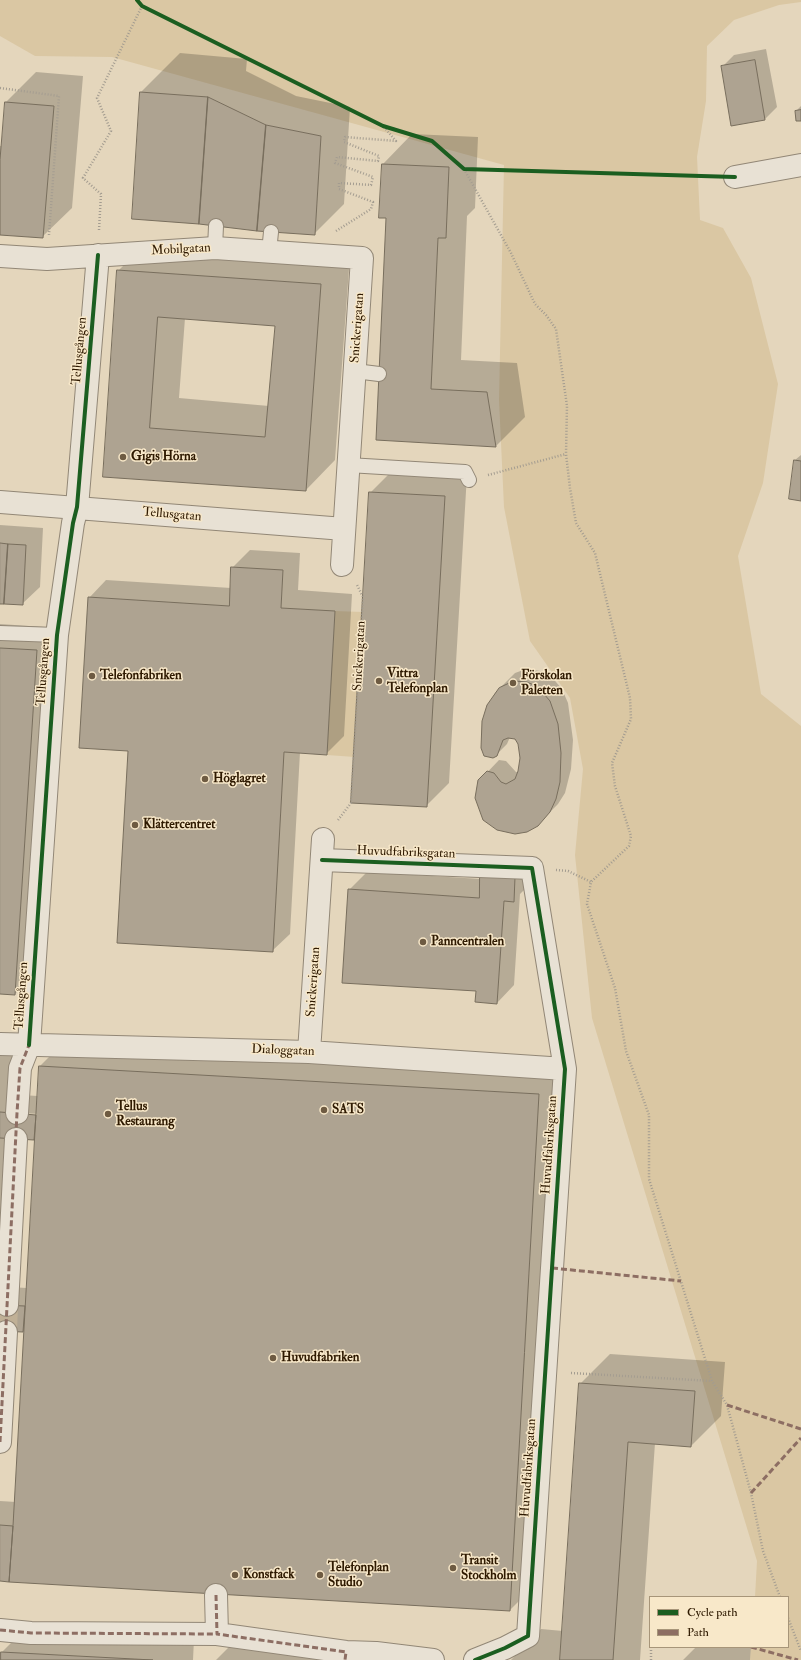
<!DOCTYPE html>
<html>
<head>
<meta charset="utf-8">
<style>
  body { margin:0 }
  #map { position:relative; width:801px; height:1660px; overflow:hidden; background:#e4d6bc; font-family:"IM FELL Double Pica",serif }
  canvas { display:block }
  .legend { position:absolute; left:649px; top:1596px; width:140px; height:52px; box-sizing:border-box; background:#f8e8c9; border:1px solid #a79579; margin:0; padding:5px 7px; list-style:none; font-size:12px; color:#2e1900 }
  .legend li { display:flex; align-items:center; gap:8px; height:20px }
  .legend b { width:20px; border:1px solid #a79579 }
</style>
</head>
<body>
<div id="map">
<canvas width="801" height="1660"></canvas>
<ul class="legend">
<li><b style="height:5px;background:#1b5e20"></b>Cycle path</li>
<li><b style="height:5px;background:#8d6e63"></b>Path</li>
</ul>
</div>
<script>
const c = document.querySelector('canvas').getContext('2d');
c.lineJoin = 'round';
function fillPath(path, color) { c.fillStyle = color; c.fill(path, 'evenodd'); }
function strokePath(path, color, width, dash) { c.strokeStyle = color; c.lineWidth = width; c.lineCap = dash ? 'butt' : 'round'; c.setLineDash(dash || []); c.stroke(path); }
function write(font, color, halo, rows, align = 'center') {
  c.font = font + ' "IM FELL Double Pica",serif'; c.lineWidth = 3; c.setLineDash([]); c.textBaseline = 'middle'; c.strokeStyle = halo; c.fillStyle = color; for (const [text, x, y, turn = 0] of rows) {
    c.save(); c.translate(x, y); c.rotate((+turn || 0) * Math.PI / 180); c.textAlign = isNaN(turn) ? turn : align; if (halo) c.strokeText(text, 0, 0); c.fillText(text, 0, 0); c.restore();
  }
}
fillPath(new Path2D(`
  M0,0H801V2L779,5L734,20L707,46L706,101L697,157L700,220L723,228L751,278L778,384L763,483L738,556L761,694L801,726V1660H750L751,1647H788V1597H755L757,1561L592,1018L575,855L583,769L570,698L530,641L504,507L499,400L504,165L112,57L35,56L0,36Z
  M335,611L363,612L355,757L327,755Z`), '#dac7a3');
fillPath(new Path2D(`
  M766,49L777,107L765,119L732,125L722,67L734,55Z
  M180,53L247,59L246,71L296,96L350,107L344,204L314,234L133,218L141,92Z
  M36,72L83,76L72,208L42,237L0,234V146H2L6,102Z
  M801,106V120L796,111Z
  M412,134L478,137L475,208L467,216L461,360L517,363L525,417L496,446L377,439L387,217L383,164Z
  M148,241L350,255L335,460L306,490L104,476L118,271ZM185,318L276,325L269,406L179,398Z
  M801,455V500L795,460Z
  M393,470L467,474L449,783L426,806L370,493Z
  M0,525L43,528L40,587L22,604L0,603Z
  M250,550L300,553L298,590L352,594L344,736L326,754L300,752L290,934L272,951L129,750L89,598L106,580L231,588L232,568Z
  M0,624L59,628L37,971L15,994L0,993Z
  M526,669L540,671L550,675L562,689L568,703L573,740L571,769L565,793L558,804L546,816L479,781L499,760L506,761L516,772H518L520,764L519,744L513,737H510L507,744L495,756L488,706L495,693L515,673Z
  M499,858L531,883L520,894L514,985L497,1003L477,990L349,890L367,872L481,879Z
  M0,1041L22,1042L20,1095L38,1096L40,1066L57,1049L556,1077L527,1593L510,1610L0,1580V1501L16,1502L24,1331L7,1330L0,1451ZM19,1113L41,1114V1116L19,1115ZM17,1138L35,1139L27,1288L9,1287Z
  M610,1354L725,1362L721,1416L691,1446L655,1443L640,1660H511L541,1629L563,1631L580,1384Z
  M24,1630L194,1639L193,1660H2V1652Z
  M236,1640L343,1660H216Z
  M696,1647H751L750,1660H683Z`), '#0003');
const building = new Path2D(`
  M755,60L765,120L731,126L721,66Z
  M140,92L208,97L199,224L132,219Z
  M208,97L266,125L257,231L199,224Z
  M5,102L54,106L43,238L0,235V160Z
  M801,110V121H796L795,111Z
  M266,125L321,136L315,235L257,231Z
  M382,164L449,167L446,238H438L431,389L487,392L496,447L376,440L386,218H379Z
  M117,270L321,284L306,491L103,477ZM158,317L275,326L265,437L150,428Z
  M794,460L801,461V501L789,499Z
  M369,492L445,496L427,807L351,803Z
  M0,543L8,544L4,604H0Z
  M8,544L26,545L23,605L4,604Z
  M231,567L283,570L281,608L335,611L327,755L284,752L273,952L117,943L128,751L79,748L88,597L229,606Z
  M0,648L37,650L15,995L0,994Z
  M514,681L527,682L538,687L550,701L558,724L561,753L560,782L556,799L550,812L538,826L527,832L515,834L497,830L483,820L475,798L478,780L487,771L494,773L501,782L506,784L515,779L518,771L520,758L518,744L515,739L508,738L503,740L497,756L493,758L484,756L481,748L482,721L487,705L499,688Z
  M480,875L515,877L514,902L504,901L497,1004L475,1002L476,991L342,983L348,889L479,898Z
  M39,1066L539,1094L510,1611L9,1582L13,1526Z
  M0,1112L36,1115L34,1140L0,1138Z
  M0,1305L25,1306L23,1332L0,1331Z
  M579,1383L695,1391L691,1447L628,1442L613,1660H560Z
  M0,1525L13,1526L9,1582L0,1581Z
  M1,1652L153,1660H1Z`);
fillPath(building, '#aea391');
strokePath(building, '#786e5d', 1);
strokePath(new Path2D(`
  M6,1332L7,1305`), '#c0b096', 22, [22, 11]);
const lane = new Path2D(`
  M215,248L216,226
  M269,252L271,232
  M355,371L379,374
  M348,465L465,472L469,480
  M0,633L57,635`);
const street = new Path2D(`
  M735,177L801,165
  M0,256L47,259L215,248L362,258L342,565
  M0,502L344,529
  M322,860L532,868L565,1069L528,1636L505,1648L475,1660
  M0,1044L309,1052L565,1069
  M309,1052L323,839
  M17,1113L20,1068L29,1045L57,635L73,523L77,507L98,255
  M7,1305L16,1139
  M0,1442L6,1332
  M216,1595L217,1634L346,1652L376,1653L433,1660
  M0,1630L31,1633L217,1634`);
strokePath(lane, '#928776', 16);
strokePath(street, '#928776', 24);
strokePath(new Path2D(`
  M0,88L59,96L49,235
  M464,169L511,253L535,304L546,315L556,329L567,406L566,454L570,488L576,523L595,553L630,698L631,719L612,763L615,786L631,836L629,846L591,882L587,904L615,988L626,1051L649,1115V1179L712,1381L727,1405L751,1493L763,1551L780,1597
  M99,230L101,194L83,178L111,131L97,98L142,6
  M336,231L371,209L373,202L339,189V183L371,185L373,177L335,163L337,157L378,161L379,156L344,142L345,137L396,141L383,126
  M488,475L566,454
  M338,820L351,803L363,597L357,585
  M556,870L568,871L591,882
  M571,1373L712,1381
  M788,1618L801,1651
  M651,1660V1647`), '#a39c90', 2.5, [1, 2]);
strokePath(lane, '#e8e1d4', 14);
strokePath(street, '#e8e1d4', 22);
strokePath(new Path2D(`
  M552,1268L681,1281
  M727,1405L801,1429
  M0,1442L17,1113L20,1068L29,1045
  M751,1493L801,1438
  M216,1595L217,1634L346,1652L345,1660
  M0,1630L31,1633L217,1634
  M751,1647L798,1660`), '#8d6e63', 3, [6, 3]);
strokePath(new Path2D(`
  M137,0L142,6L383,126L432,141L464,169L735,177
  M322,860L532,868L565,1069L528,1636L505,1648L475,1660
  M29,1045L57,635L73,523L77,507L98,255`), '#1b5e20', 4);
for (const [x, y, r, color] of [
  [123,457,4,"#6e5b42"],
  [92,676,4,"#6e5b42"],
  [379,681,4,"#6e5b42"],
  [513,683,4,"#6e5b42"],
  [205,779,4,"#6e5b42"],
  [135,825,4,"#6e5b42"],
  [423,942,4,"#6e5b42"],
  [324,1110,4,"#6e5b42"],
  [108,1114,4,"#6e5b42"],
  [273,1358,4,"#6e5b42"],
  [453,1568,4,"#6e5b42"],
  [235,1575,4,"#6e5b42"],
  [320,1575,4,"#6e5b42"]
]) { const dot = new Path2D(); dot.arc(x, y, r, 0, 2 * Math.PI); c.fillStyle = color; c.fill(dot); strokePath(dot, '#f8e8c9', 1.5); }
write('13px', '#2e1900', '#f8e8c9', [
  ["Mobilgatan",181,250,-3],
  ["Snickerigatan",358,328,-86],
  ["Tellusgången",80,351,-85],
  ["Tellusgatan",172,515,5],
  ["Snickerigatan",360,656,-87],
  ["Tellusgången",44,672,-86],
  ["Huvudfabriksgatan",406,853,2],
  ["Snickerigatan",314,982,-86],
  ["Tellusgången",22,996,-86],
  ["Dialoggatan",283,1051,2],
  ["Huvudfabriksgatan",550,1145,-86],
  ["Huvudfabriksgatan",529,1468,-86]
]);
write('bold 13px', '#2e1900', '#f8e8c9', [
  ["Gigis Hörna",131,457],
  ["Vittra",387,674],
  ["Telefonplan",387,689],
  ["Telefonfabriken",100,676],
  ["Förskolan",521,676],
  ["Paletten",521,691],
  ["Höglagret",213,779],
  ["Klättercentret",143,825],
  ["Panncentralen",431,942],
  ["Tellus",116,1107],
  ["Restaurang",116,1122],
  ["SATS",332,1110],
  ["Huvudfabriken",281,1358],
  ["Transit",461,1561],
  ["Stockholm",461,1576],
  ["Telefonplan",328,1568],
  ["Studio",328,1583],
  ["Konstfack",243,1575]
], 'left');
</script>
</body>
</html>
